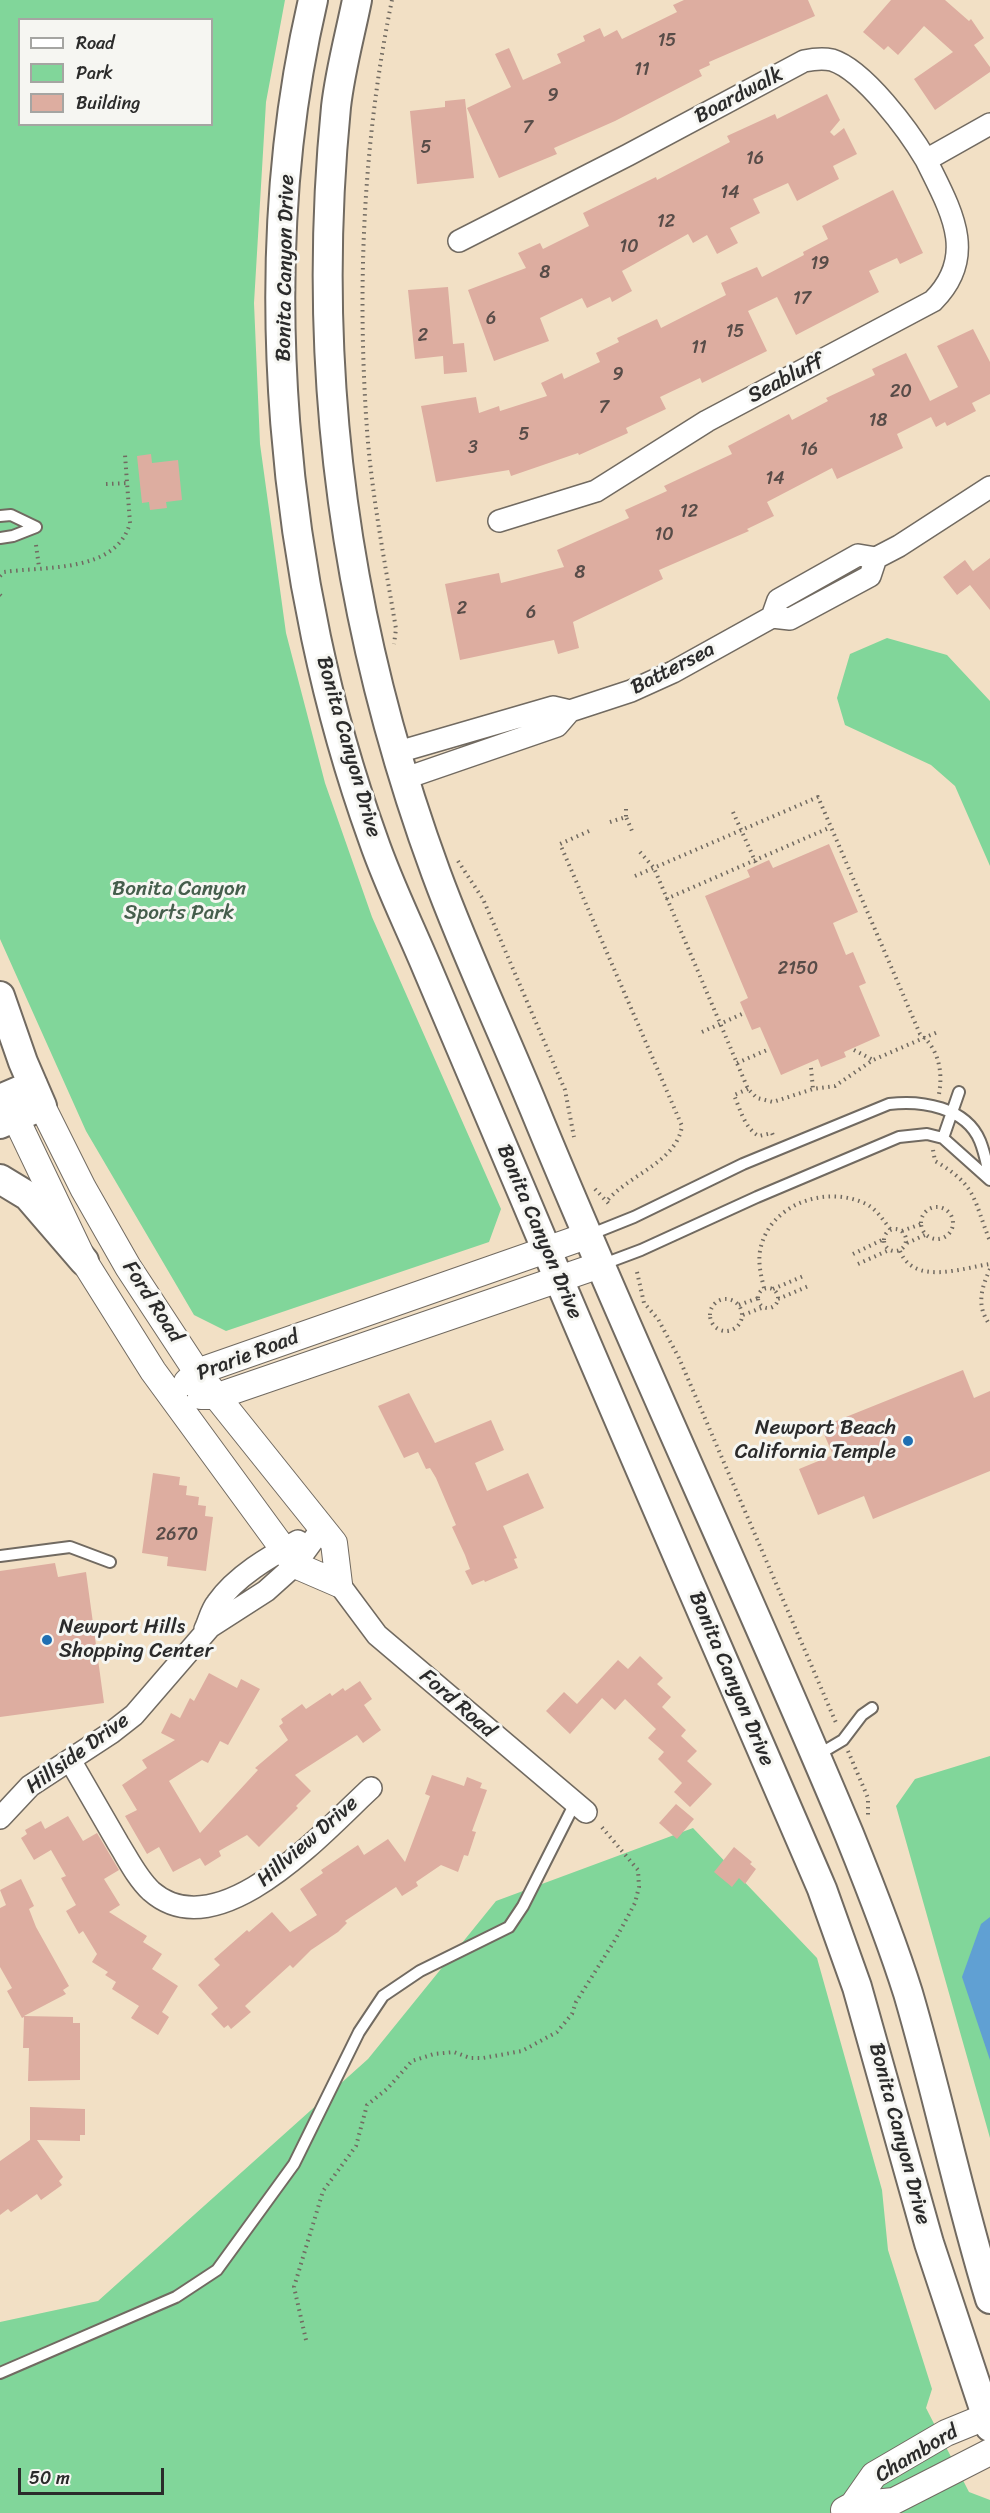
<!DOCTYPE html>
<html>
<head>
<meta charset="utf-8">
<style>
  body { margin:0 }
  #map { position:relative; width:990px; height:2513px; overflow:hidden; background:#f2e0c5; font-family:Sriracha,sans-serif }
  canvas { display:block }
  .legend { position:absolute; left:18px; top:18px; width:195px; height:108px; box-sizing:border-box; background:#f6f6f2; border:2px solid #a5a5a2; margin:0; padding:8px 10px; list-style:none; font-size:18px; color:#2b2b2b }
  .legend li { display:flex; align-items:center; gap:12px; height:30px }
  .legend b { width:30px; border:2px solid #a5a5a2 }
  .scale { position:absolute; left:18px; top:2468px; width:146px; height:27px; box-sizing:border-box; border:3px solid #2b2b2b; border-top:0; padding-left:8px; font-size:18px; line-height:21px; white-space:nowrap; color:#2b2b2b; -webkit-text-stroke:4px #f6f6f2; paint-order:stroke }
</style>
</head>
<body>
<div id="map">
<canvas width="990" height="2513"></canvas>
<ul class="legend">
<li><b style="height:8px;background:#fff"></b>Road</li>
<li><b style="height:16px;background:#81d69a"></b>Park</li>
<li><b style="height:16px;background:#ddada0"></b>Building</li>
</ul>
<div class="scale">50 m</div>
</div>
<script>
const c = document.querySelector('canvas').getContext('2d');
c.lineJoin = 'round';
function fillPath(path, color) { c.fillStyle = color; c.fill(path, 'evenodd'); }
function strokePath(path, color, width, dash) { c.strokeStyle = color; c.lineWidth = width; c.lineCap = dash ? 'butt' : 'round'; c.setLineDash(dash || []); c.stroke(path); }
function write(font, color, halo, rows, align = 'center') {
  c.font = font + ' Sriracha,sans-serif'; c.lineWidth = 6; c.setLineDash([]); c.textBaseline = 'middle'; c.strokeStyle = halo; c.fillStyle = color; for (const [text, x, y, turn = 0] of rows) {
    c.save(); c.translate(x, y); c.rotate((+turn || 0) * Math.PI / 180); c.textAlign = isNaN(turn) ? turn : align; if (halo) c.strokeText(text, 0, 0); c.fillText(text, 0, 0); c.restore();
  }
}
fillPath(new Path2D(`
  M0,0H285L266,102L254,303L260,444L286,633L325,783L372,917L501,1209L489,1242L226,1331L194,1315L86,1131L0,939ZM20,20H212V124H20Z
  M887,638L947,655L990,701V866L955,786L931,765L845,725L837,698L850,654Z
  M990,1756V2138L896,1806L915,1779Z
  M693,1828L817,1958L882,2190L888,2250L932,2389L926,2408L969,2492L990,2500V2513H0V2322L98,2301L368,2059L496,1901Z`), '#81d69a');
fillPath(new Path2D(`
  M990,1917V2060L962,1977L981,1924Z`), '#60a0d3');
fillPath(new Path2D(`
  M684,0H808L815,16L709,62L710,65L699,70L702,76L615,121L554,148L557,154L499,178L467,108L511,87L495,54L509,48L523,80L561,63L557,54L585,41L583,36L600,28L604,37L617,30L622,39L677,12L673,5Z
  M891,0H945L969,21L971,19L984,38L974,45L990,67V72L935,110L914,79L953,52L924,26L898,55L888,46L884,50L863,32Z
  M827,94L840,120L830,132L834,136L844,128L857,154L833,166L839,179L797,201L788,183L753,199L760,213L730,228L738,243L717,254L707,235L693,243L688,234L622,271L632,291L612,302L610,297L587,308L582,298L540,318L549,341L494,361L468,290L526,268L518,253L540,243L543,249L589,226L583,213L656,177L657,180L730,142L727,136L775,114L777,119Z
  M465,99L474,178L417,184L410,111L445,107V101Z
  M893,190L923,253L900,264L897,258L869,271L879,292L796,335L777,297L748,311L767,351L702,383L700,378L660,397L666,409L626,428L628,433L579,455L578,453L511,476L509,470L436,482L421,406L476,397L479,413L499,406L500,411L547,396L541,383L562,373L564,379L600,362L596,353L619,342L617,338L657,319L661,328L726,295L721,283L757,267L762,277L804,255L803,252L828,239L822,226Z
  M448,287L453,344L464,343L467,372L444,374L443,356L415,359L408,290Z
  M973,329L990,362V394L972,403L976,411L947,426L945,422L936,427L931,417L897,434L903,448L837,479L832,468L767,502L774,516L747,529L749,531L659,570L663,579L573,622L579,648L558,654L554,640L460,660L445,584L499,573L501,583L564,567L557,550L629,518L625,510L667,491L664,486L732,454L728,446L789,414L792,420L828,401L826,398L875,375L872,369L906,353L930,401L958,387L937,346Z
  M151,454L152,463L178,460L182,500L166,502L167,508L150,510L149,502L142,503L137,456Z
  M990,558V610L970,585L957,595L943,577L965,560L973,571Z
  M829,844L858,912L833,923L846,955L853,952L866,983L859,986L880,1036L844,1052L846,1057L821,1067L818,1059L781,1075L760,1027L752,1030L740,1002L748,998L705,896L750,877L747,870L769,860L773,868Z
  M963,1370L974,1398L990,1391V1471L873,1519L864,1496L818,1515L799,1469L833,1455L821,1427Z
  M409,1393L435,1443L491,1420L504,1450L475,1463L487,1491L528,1473L544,1508L503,1526L517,1558L514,1559L518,1568L485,1582L484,1580L472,1585L465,1571L470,1569L465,1555L452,1527L456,1525L436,1478L430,1468L426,1469L418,1452L404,1458L378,1406Z
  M153,1473L180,1477L179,1485L187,1486L186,1495L199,1497L198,1505L206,1506L205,1516L213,1517L206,1571L167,1566L168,1557L142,1553Z
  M55,1563L58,1577L86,1572L104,1703L0,1717V1571Z
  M640,1656L663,1678L657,1684L671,1697L662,1707L686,1730L681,1736L697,1751L687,1761L712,1784L690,1807L674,1792L682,1783L658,1759L664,1752L648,1738L656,1729L625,1699L615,1710L602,1698L570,1734L546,1711L564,1692L577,1704L618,1660L628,1669Z
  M209,1673L237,1688L241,1679L260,1689L228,1745L220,1741L208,1763L202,1760L169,1781L200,1833L258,1770L255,1768L288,1740L279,1726L283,1723L281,1719L302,1704L306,1709L330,1693L332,1696L343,1688L345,1691L360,1681L372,1699L364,1705L381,1730L363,1743L357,1735L295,1775L311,1791L296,1806L298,1808L259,1847L247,1835L219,1851L221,1856L205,1866L200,1858L173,1872L159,1847L147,1854L125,1816L137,1810L122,1785L147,1768L142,1760L175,1740L161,1733L171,1713L180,1718L190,1698L194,1701Z
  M432,1775L464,1786L467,1777L482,1783L480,1788L487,1790L472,1831L476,1832L468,1856L464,1855L458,1872L441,1865L416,1882L418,1886L402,1896L396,1887L345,1921L347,1923L338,1932L311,1950L293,1968L290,1965L257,1995L245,2006L251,2012L231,2029L228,2025L224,2028L211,2014L218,2008L198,1985L220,1965L214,1959L247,1930L249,1932L272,1912L290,1932L317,1915L300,1889L323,1873L321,1870L358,1845L364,1855L388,1839L405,1862L430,1796L425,1794Z
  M676,1804L694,1819L677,1839L659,1823Z
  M68,1816L83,1841L97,1833L119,1870L104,1879L120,1905L109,1912L147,1936L143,1942L162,1954L152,1969L178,1986L162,2012L169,2017L158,2035L131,2018L139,2006L112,1989L116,1982L105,1975L108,1972L92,1962L97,1954L83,1931L79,1934L66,1911L76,1905L61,1878L66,1876L51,1850L34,1860L21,1838L27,1834L25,1830L41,1821L45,1829Z
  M734,1847L752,1862L750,1864L756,1869L745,1884L739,1878L732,1887L714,1872Z
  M21,1879L34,1906L29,1909L36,1927L69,1986L63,1990L66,1994L24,2016L73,2017V2023H80V2080L28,2081L29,2048H23L24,2017L22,2018L7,1991L12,1988L0,1967V1908L6,1905L0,1890Z
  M30,2107L85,2109V2135H80V2141L37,2140L63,2177L59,2181L62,2185L41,2200L37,2194L11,2212L8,2209L0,2215V2161L30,2140Z`), '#ddada0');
const service = new Path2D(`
  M0,516L11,515L36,527
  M0,538L13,536L36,527
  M943,1138L959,1092
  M589,1235L634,1217L743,1164L889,1104C921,1100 966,1107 980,1141C985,1153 987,1166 990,1178
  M601,1265L641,1250L757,1197L899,1137L927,1134L943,1138L990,1180
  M0,1556L70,1547L110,1562
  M816,1756L843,1740L862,1715L872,1708
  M0,2373L176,2297L217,2270L294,2164L359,2032L383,1996L420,1971L509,1927L523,1906L575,1803`);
const minor = new Path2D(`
  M459,241L628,155L804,61C814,59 822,58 832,60C864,70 909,131 926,160L990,124
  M499,521L596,491L707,421L933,301C979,255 950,209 926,160
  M772,617L778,600L858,555L876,558L899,546L990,487
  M398,752L553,707L570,711
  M406,778L557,726L570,711L631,691L673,672L772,617L790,619L870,576L876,558
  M339,1584L377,1635L586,1812
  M205,1629C209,1621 211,1610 217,1603C236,1576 269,1557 298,1541
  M70,1760C86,1788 102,1815 118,1843C128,1859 137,1878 151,1891C219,1951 325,1830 371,1788
  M0,1818L30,1786L111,1733L134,1715L210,1627L266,1591L295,1565L322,1528`);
const tertiary = new Path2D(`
  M7,1100L84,1261L153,1371L295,1565L339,1584
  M42,1106L83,1188L128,1267L197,1372L334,1543L339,1584
  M187,1382L197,1372L586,1236
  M201,1396H218L600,1265
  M853,2505L874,2475L946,2433L990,2415
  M844,2510L853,2505L894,2501L990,2452`);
const secondary = new Path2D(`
  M313,0C251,265 281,584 373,839C388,883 409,925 427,968C460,1045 492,1122 525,1199C622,1430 723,1659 822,1889L857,1987L929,2243L990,2427
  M357,0C350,35 340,71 336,107C310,370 345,625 436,873C465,952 502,1030 534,1108C634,1352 747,1590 849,1834C870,1886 891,1939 908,1993C938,2095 959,2198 990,2299
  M0,996L23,1062L42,1106L0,1124
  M0,1099L33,1085
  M0,1179L28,1196L84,1261`);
strokePath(service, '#716a61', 14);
strokePath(minor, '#716a61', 24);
strokePath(tertiary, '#716a61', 28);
strokePath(secondary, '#716a61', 32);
strokePath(new Path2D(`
  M392,0C363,140 357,288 367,430C372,497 385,563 396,629L394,644
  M106,484L128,483
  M36,545L39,567
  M0,576L4,572C46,566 116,573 130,523L125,455
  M0,595L1,596
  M626,809V817
  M733,812L756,863
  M610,822L626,817L632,831
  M589,831L560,844L682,1126C676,1163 629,1174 606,1202
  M640,852L654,868L748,1089L757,1098L773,1102L813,1089L835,1086L873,1060L940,1031
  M458,861L483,899L565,1090L574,1137
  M635,876L818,797L920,1034C939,1049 943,1072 939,1094
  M666,899L831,827
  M702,1032L742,1014
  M854,1050L873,1060
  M737,1063L767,1050
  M811,1068L813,1089
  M748,1089L734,1095C740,1109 745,1129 759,1136L772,1133L774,1138
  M933,1150L935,1161C978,1186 973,1200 990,1241
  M595,1189L609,1204
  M921 1223a16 16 0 1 1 32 0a16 16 0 1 1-32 0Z
  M884 1240a11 11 0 1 1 22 0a11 11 0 1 1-22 0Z
  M902,1231L921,1224
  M907,1243L925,1235
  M900,1251C914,1286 962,1268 990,1264
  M853,1254L884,1239
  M858,1264L889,1250
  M990,1269C981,1289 976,1306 990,1325
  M637,1272L644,1303L658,1319L679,1358L837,1725
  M758 1298a10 10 0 1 1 20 0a10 10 0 1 1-20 0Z
  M764,1288C761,1275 758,1264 760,1251C768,1205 824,1185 864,1203C876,1208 883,1220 891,1230
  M773,1289L806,1275
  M710 1315a16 16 0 1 1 32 0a16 16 0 1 1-32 0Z
  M778,1299L811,1285
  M739,1305L758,1298
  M743,1315L764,1307
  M848,1751L868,1798V1817
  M306,2340L294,2287L323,2191L356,2146L367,2105L387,2089L412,2061L434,2054L454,2052L470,2058H483L522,2051L557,2032L572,2014L576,2002L615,1940L635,1903L639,1887L638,1870L600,1825`), '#716a61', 4, [1.5, 4.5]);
strokePath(service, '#fff', 10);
strokePath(minor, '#fff', 21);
strokePath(tertiary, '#fff', 26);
strokePath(secondary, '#fff', 28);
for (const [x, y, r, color] of [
  [908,1441,6,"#1f6fb2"],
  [47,1640,6,"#1f6fb2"]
]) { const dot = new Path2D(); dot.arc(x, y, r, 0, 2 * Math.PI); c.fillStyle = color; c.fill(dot); strokePath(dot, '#f6f6f2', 2); }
write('18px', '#584c48', null, [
  ["15",667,41],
  ["11",642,70],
  ["9",553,96],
  ["7",528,128],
  ["5",426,148],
  ["16",755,159],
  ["14",730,193],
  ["12",666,222],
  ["10",629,247],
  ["19",820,264],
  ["8",545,273],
  ["17",802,299],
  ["6",491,319],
  ["15",735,332],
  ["2",423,336],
  ["11",699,348],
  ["9",618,375],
  ["20",901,392],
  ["7",604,408],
  ["18",878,421],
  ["5",524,435],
  ["3",473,448],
  ["16",809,450],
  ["14",775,479],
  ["12",689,512],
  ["10",664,535],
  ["8",580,573],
  ["2",462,609],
  ["6",531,613],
  ["2150",798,969],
  ["2670",177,1535]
]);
write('21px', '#2b2b2b', '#f6f6f2', [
  ["Boardwalk",739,96,-28],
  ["Bonita Canyon Drive",286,268,-89],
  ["Seabluff",786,379,-28],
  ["Battersea",673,669,-27],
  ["Bonita Canyon Drive",348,747,74],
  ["Bonita Canyon Drive",539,1232,67],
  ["Ford Road",152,1302,57],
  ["Prarie Road",248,1356,-21],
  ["Bonita Canyon Drive",731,1679,67],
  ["Ford Road",457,1704,41],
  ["Hillside Drive",78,1754,-36],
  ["Hillview Drive",308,1842,-41],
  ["Bonita Canyon Drive",899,2134,75],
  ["Chambord",917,2454,-31]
]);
write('21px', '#455e4c', '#f6f6f2', [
  ["Bonita Canyon",179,890],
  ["Sports Park",179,914]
]);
write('21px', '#2b2b2b', '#f6f6f2', [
  ["Newport Beach",896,1429],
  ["California Temple",896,1453],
  ["Newport Hills",59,1628,"left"],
  ["Shopping Center",59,1652,"left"]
], 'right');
</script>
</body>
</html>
